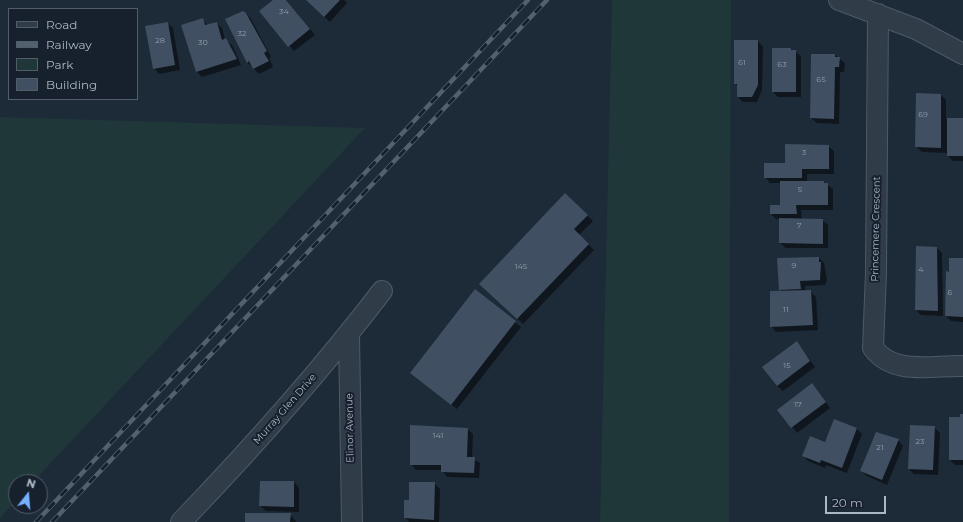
<!DOCTYPE html>
<html>
<head>
<meta charset="utf-8">
<style>
  body { margin:0 }
  #map { position:relative; width:963px; height:522px; overflow:hidden; background:#1d2a38; font-family:Montserrat,sans-serif }
  canvas { display:block }
  .legend { position:absolute; left:8px; top:8px; width:130px; height:92px; box-sizing:border-box; background:#17212d; border:1px solid #525d6a; margin:0; padding:5px 7px; list-style:none; font-size:12px; color:#abb6c6 }
  .legend li { display:flex; align-items:center; gap:8px; height:20px }
  .legend b { width:20px; border:1px solid #525d6a }
  .north { position:absolute; left:8px; top:474px; width:40px; height:40px; box-sizing:border-box; background:#17212d; border:1px solid #525d6a; border-radius:50%; rotate:17deg; font-size:11px; font-weight:700; line-height:16px; text-align:center; color:#abb6c6 }
  .north::after { content:''; display:block; margin:auto; width:14px; height:18px; background:#76b1ff; clip-path:polygon(50% 0,100% 100%,50% 72%,0 100%) }
  .scale { position:absolute; left:825px; top:496px; width:61px; height:18px; box-sizing:border-box; border:2px solid #abb6c6; border-top:0; padding-left:5px; font-size:12px; line-height:14px; white-space:nowrap; color:#abb6c6; -webkit-text-stroke:3px #17212d; paint-order:stroke }
</style>
</head>
<body>
<div id="map">
<canvas width="963" height="522"></canvas>
<ul class="legend">
<li><b style="height:5px;background:#313c49"></b>Road</li>
<li><b style="height:5px;background:#526070"></b>Railway</li>
<li><b style="height:11px;background:#1f3739"></b>Park</li>
<li><b style="height:11px;background:#404f61"></b>Building</li>
</ul>
<div class="north">N</div>
<div class="scale">20 m</div>
</div>
<script>
const c = document.querySelector('canvas').getContext('2d');
c.lineJoin = 'round';
function fillPath(path, color) { c.fillStyle = color; c.fill(path, 'evenodd'); }
function strokePath(path, color, width, dash) { c.strokeStyle = color; c.lineWidth = width; c.lineCap = dash ? 'butt' : 'round'; c.setLineDash(dash || []); c.stroke(path); }
function write(font, color, halo, rows, align = 'center') {
  c.font = font + ' Montserrat,sans-serif'; c.lineWidth = 4; c.setLineDash([]); c.textBaseline = 'middle'; c.strokeStyle = halo; c.fillStyle = color; for (const [text, x, y, turn = 0] of rows) {
    c.save(); c.translate(x, y); c.rotate((+turn || 0) * Math.PI / 180); c.textAlign = isNaN(turn) ? turn : align; if (halo) c.strokeText(text, 0, 0); c.fillText(text, 0, 0); c.restore();
  }
}
fillPath(new Path2D(`
  M612,0H731L729,522H600Z
  M0,117L365,128L33,482H16V501L0,518Z`), '#1f3739');
fillPath(new Path2D(`
  M274,0H286L315,35L294,51L261,11Z
  M307,0H344L347,3L330,22Z
  M246,13L251,19L271,57L269,58L273,67L259,74L247,62Z
  M202,20L208,25L216,23L222,28L225,40L232,45L241,65L202,77L197,72L182,26Z
  M167,23L173,28L180,70L159,74L154,68Z
  M735,41H758L763,47L762,90L757,102H743L738,97V87L735,84Z
  M791,49L801,56V97H778L773,92Z
  M835,55L845,63L844,72H840L839,124L817,123L811,118Z
  M917,94L941,95L946,100V119H963V161H953L948,156V153L922,152L916,147Z
  M828,146L834,151V174H807V182H824L833,189V210H801L802,219L822,220L828,225V248H786L780,243V219H776L771,214V206H781V183H770L765,177L786,164Z
  M565,195L593,221L579,235L594,250L523,324L481,284Z
  M937,248L942,253L943,316L921,315L916,310Z
  M819,258L824,263L827,280L825,285L805,286L806,292L810,291L816,297L818,330L776,332L771,326L783,292L780,289Z
  M963,258V322L951,321L946,316L950,273Z
  M475,291L521,327L457,409L411,373Z
  M797,342L815,367L783,391L777,386Z
  M817,390L830,408L797,433L778,410Z
  M963,415V465H955L950,460Z
  M835,420L857,429L862,434L847,473L826,465L825,468L808,461L803,455L826,443Z
  M934,427L940,433L938,475L914,474L909,469Z
  M467,429L473,434L472,458L480,463L479,478L447,477L442,470H416L411,464Z
  M898,440L903,446L887,485L867,476L861,471Z
  M261,482H294L299,488V512L266,511L260,506Z
  M434,483L440,489L439,522H409L405,517L410,500Z
  M290,514L296,522H246Z`), '#0007');
fillPath(new Path2D(`
  M273,0H286L310,29L288,47L259,11Z
  M306,0H340L324,17Z
  M243,11L246,13L267,51L264,53L269,61L253,69L249,61L247,63L225,19Z
  M203,18L205,25L217,22L222,40L226,38L237,59L196,72L181,25Z
  M168,22L175,65L153,69L145,26Z
  M734,40H758V85L752,97H737V84H734Z
  M772,48H791V50H796V92H772Z
  M811,54H835V57H840L839,67H835L834,119L810,118Z
  M916,93L941,94V148L915,147Z
  M947,118H963V156H947Z
  M785,144L829,145V169H802V178H764V163H785Z
  M780,181H824V183H828V205H796L797,214H770V205H780Z
  M565,193L588,215L574,229L589,244L517,319L479,284Z
  M779,218L823,219V244L779,243Z
  M916,246L937,247L938,311L915,310Z
  M819,257V262H821L820,280L800,281L801,289L779,290L777,258Z
  M949,258H963V317L945,316L946,271L949,272Z
  M475,289L516,321L451,405L410,373Z
  M811,290L813,325L770,327V291Z
  M797,341L810,361L777,386L762,367Z
  M812,383L826,402L791,428L777,410Z
  M960,414H963V460H949V417H960Z
  M834,419L857,428L842,468L821,460L820,463L802,456L810,436L825,442Z
  M410,425L468,428L467,457H475L474,473L441,472V465H410Z
  M910,425L935,426L933,470L908,469Z
  M876,432L899,439L882,480L860,471Z
  M260,481H294V507L259,506Z
  M409,482H435L434,520L404,518V500H409Z
  M245,513H291L290,522H245Z`), '#404f61');
const street = new Path2D(`
  M839,0L916,29L963,54
  M878,14L876,272L873,348C894,376 932,365 963,366
  M349,335L352,522
  M181,522C252,448 320,372 382,291`);
strokePath(street, '#4f5967', 22);
strokePath(street, '#313c49', 20);
const rail = new Path2D(`
  M36,522L528,0
  M52,522L547,0`);
strokePath(rail, '#526070', 4.5);
strokePath(rail, '#17212d', 3, [9]);
write('8px', '#909cad', null, [
  ["34",284,12],
  ["32",242,34],
  ["28",160,41],
  ["30",203,43],
  ["61",742,63],
  ["63",782,65],
  ["65",821,80],
  ["69",923,115],
  ["3",804,153],
  ["5",800,190],
  ["7",799,226],
  ["9",794,266],
  ["145",521,267],
  ["4",921,270],
  ["6",950,293],
  ["11",786,310],
  ["15",787,366],
  ["17",798,405],
  ["141",438,436],
  ["23",920,442],
  ["21",880,448]
]);
write('10px', '#abb6c6', '#17212d', [
  ["Princemere Crescent",876,229,-89],
  ["Murray Glen Drive",285,409,-49],
  ["Elinor Avenue",350,428,-91]
]);
</script>
</body>
</html>
